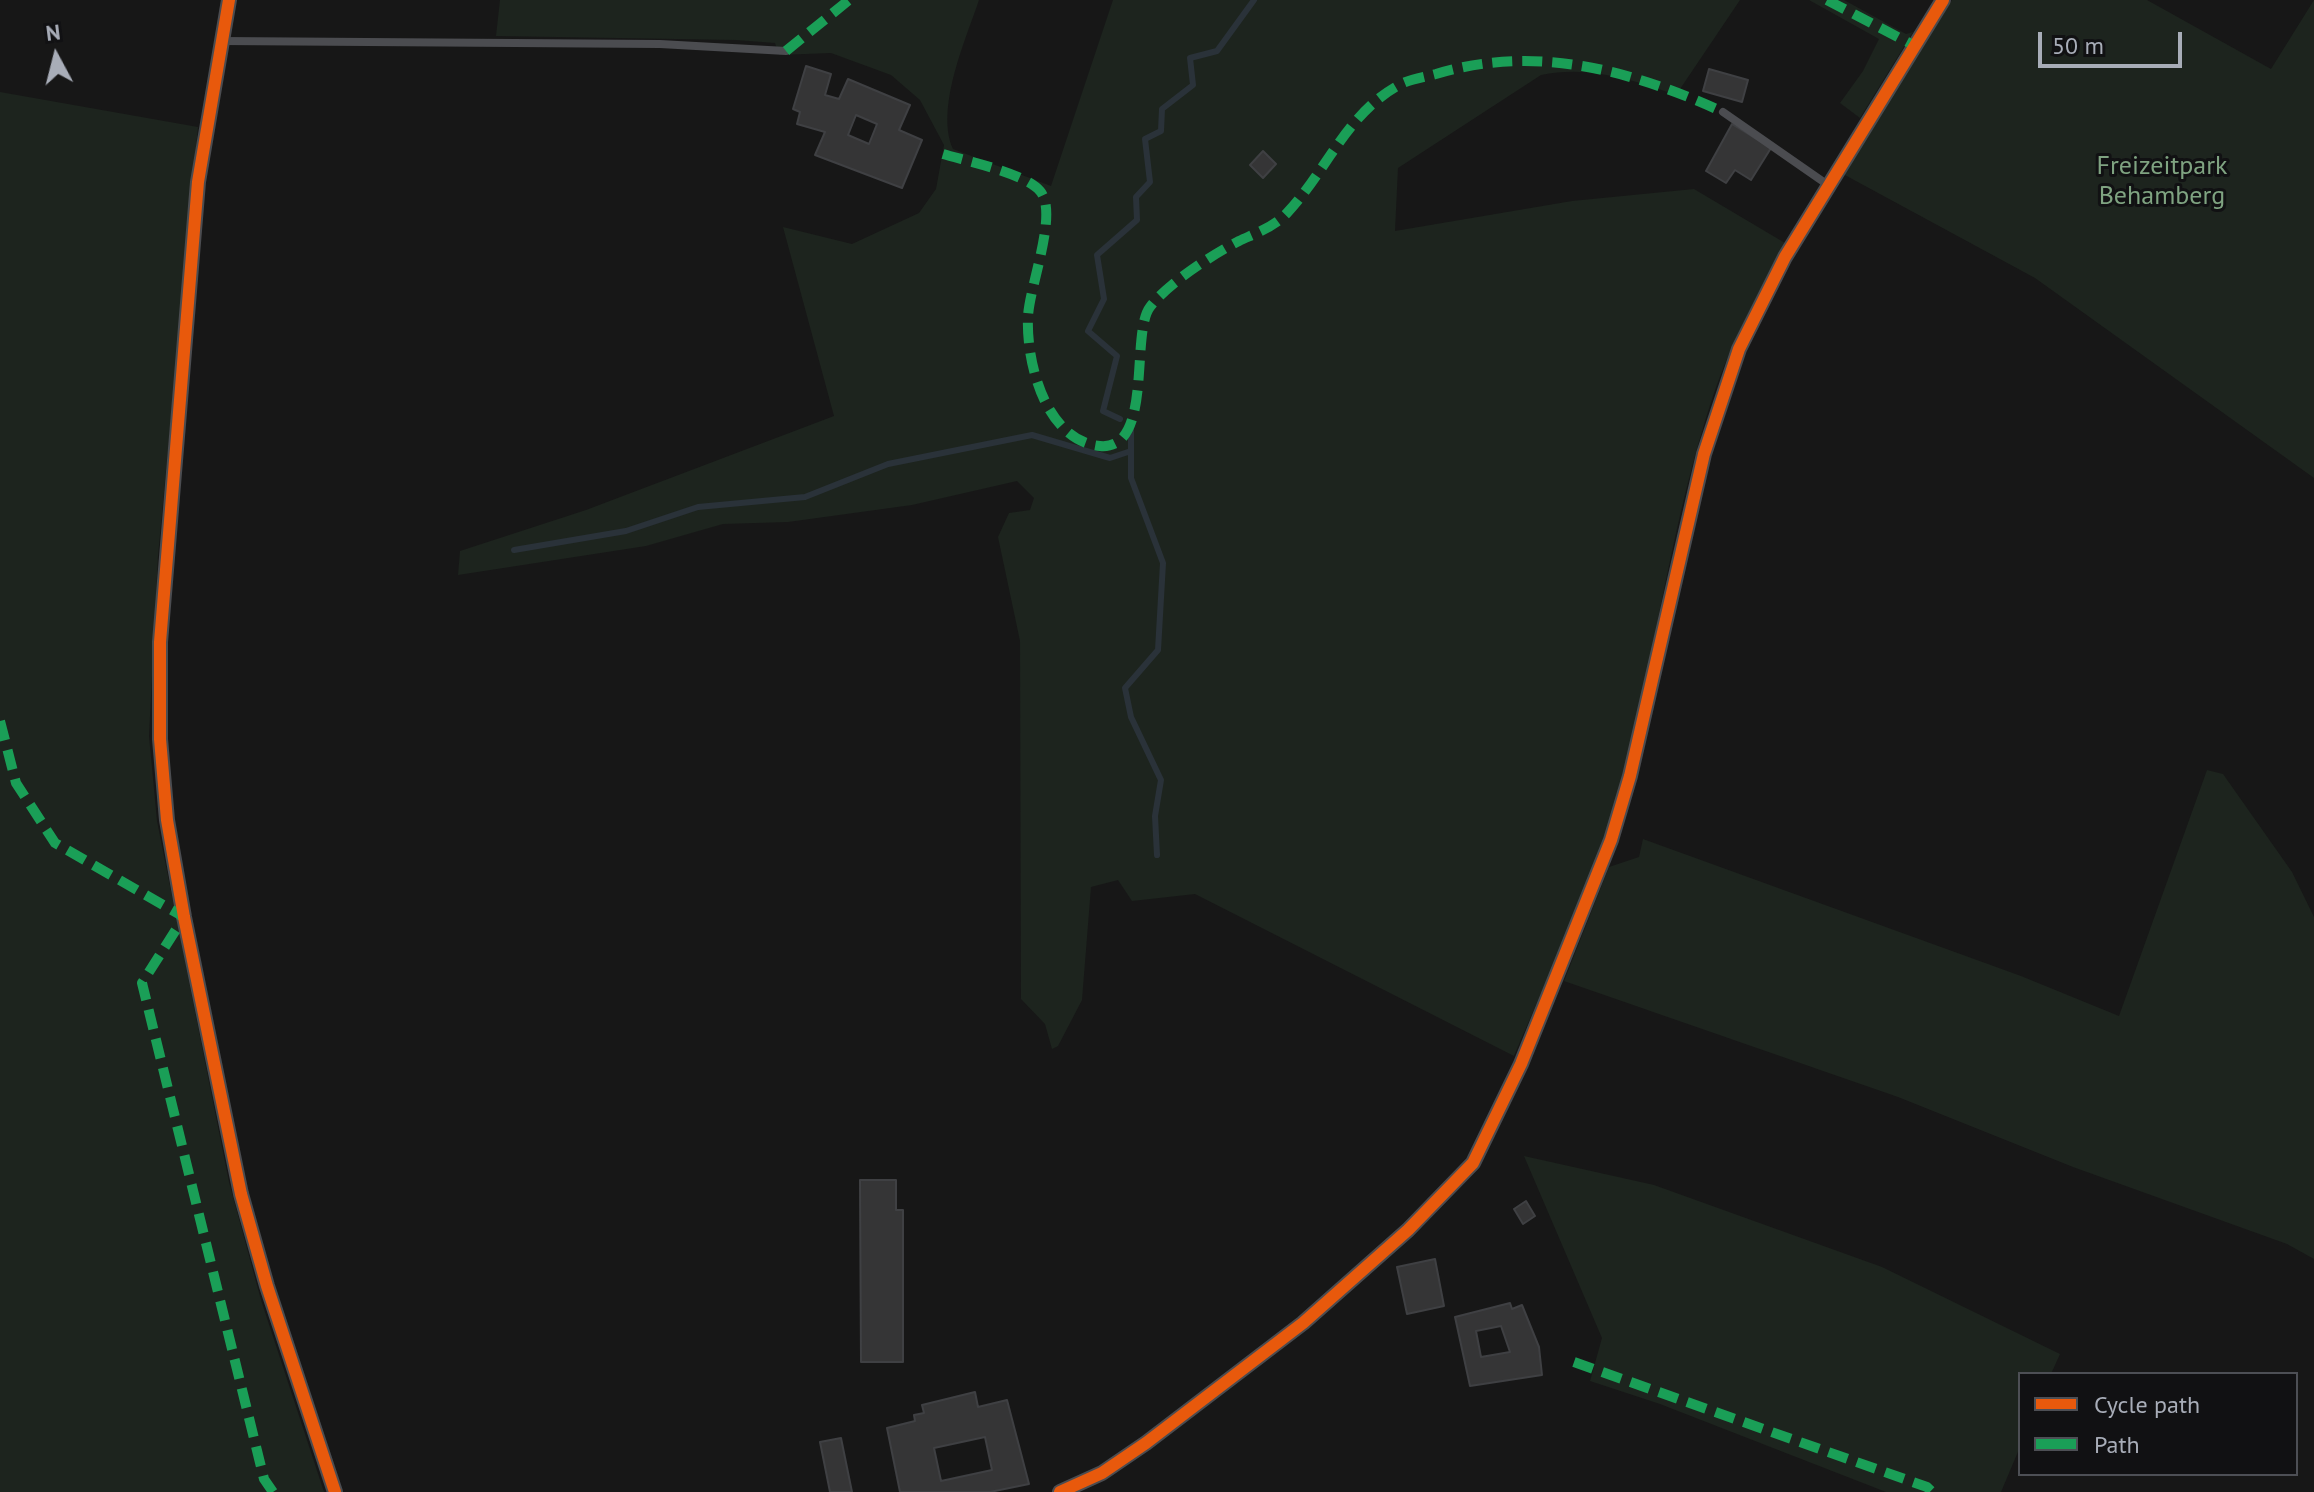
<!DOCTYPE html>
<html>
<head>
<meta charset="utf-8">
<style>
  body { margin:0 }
  #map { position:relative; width:2314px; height:1492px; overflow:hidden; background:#171717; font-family:"PT Sans",sans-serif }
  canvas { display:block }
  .legend { position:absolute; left:2018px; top:1372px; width:280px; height:104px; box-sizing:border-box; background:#111113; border:2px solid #4d4f55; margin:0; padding:10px 14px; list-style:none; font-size:24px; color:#a8adb8 }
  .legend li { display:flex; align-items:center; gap:16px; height:40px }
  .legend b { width:40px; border:2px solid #4d4f55 }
  .north { position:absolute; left:16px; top:16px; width:80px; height:80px; -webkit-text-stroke:6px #111113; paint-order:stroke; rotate:353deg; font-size:22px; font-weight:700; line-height:32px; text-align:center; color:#a8adb8 }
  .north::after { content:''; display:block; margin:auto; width:28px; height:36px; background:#a8adb8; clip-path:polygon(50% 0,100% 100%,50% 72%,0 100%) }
  .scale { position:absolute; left:2038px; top:32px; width:144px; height:36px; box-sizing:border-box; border:4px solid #a8adb8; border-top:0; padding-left:10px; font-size:24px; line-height:28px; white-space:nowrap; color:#a8adb8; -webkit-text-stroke:6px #111113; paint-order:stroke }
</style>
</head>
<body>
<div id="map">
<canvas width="2314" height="1492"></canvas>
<ul class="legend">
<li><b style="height:10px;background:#e8590c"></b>Cycle path</li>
<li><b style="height:10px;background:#1a9f57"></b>Path</li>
</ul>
<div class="north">N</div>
<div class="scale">50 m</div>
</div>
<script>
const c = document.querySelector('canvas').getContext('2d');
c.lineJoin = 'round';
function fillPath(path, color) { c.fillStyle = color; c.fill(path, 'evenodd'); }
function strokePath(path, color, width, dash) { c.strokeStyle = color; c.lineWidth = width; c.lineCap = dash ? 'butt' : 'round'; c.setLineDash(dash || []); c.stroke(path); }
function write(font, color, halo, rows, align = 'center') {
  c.font = font + ' "PT Sans",sans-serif'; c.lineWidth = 6; c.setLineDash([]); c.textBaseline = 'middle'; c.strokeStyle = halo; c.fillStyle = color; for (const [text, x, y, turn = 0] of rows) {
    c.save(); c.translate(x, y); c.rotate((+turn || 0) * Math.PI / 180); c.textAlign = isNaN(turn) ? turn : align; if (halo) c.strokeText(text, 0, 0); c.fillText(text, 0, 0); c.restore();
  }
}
fillPath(new Path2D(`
  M500,0H979C966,39 935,108 953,149L1051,186L1113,0H1740L1676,95C1631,79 1588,65 1541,75L1398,168L1395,231L1572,201L1694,189L1785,243C1759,293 1731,342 1713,396C1672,519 1656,649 1624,774C1599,871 1553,964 1514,1056L1195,894L1132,901L1118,880L1091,887L1082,1000L1058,1046L1052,1049L1045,1024L1021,999L1020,641L998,537L1009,513L1030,510L1034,498L1017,481L912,505L788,522L723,524L646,546L458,575L460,551L586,510L834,416L783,227L852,244L919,213L936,189L944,145L920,100L891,75L831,53L779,55L775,43L736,40L496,36Z
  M1809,0H1844L1906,34L1913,32L1860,118L1840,103L1863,71L1879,39Z
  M1952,0H2147L2271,69L2314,0V478L2035,278L1843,174Z
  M0,92L198,127L158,556L149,736L157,821L229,1182L261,1300L324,1492H0Z
  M2207,770L2223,774L2292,872L2314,917V1259L2287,1244L2073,1167L1898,1097L1564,981L1609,867L1639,857L1643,839L2021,976L2119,1016Z
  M1524,1156L1654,1185L1882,1267L2060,1354L2051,1374H2020V1447L2001,1492H1886L1660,1404L1590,1381L1602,1338Z`), '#1d241e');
strokePath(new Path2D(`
  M1120,419L1103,411L1117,356L1088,331L1104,299L1097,255L1137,220L1136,197L1150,182L1145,139L1161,131L1162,109L1193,85L1190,58L1217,51L1254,0
  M1131,425V478L1163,563L1158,650L1125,688L1131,717L1161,780L1155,816L1157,855
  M514,550L626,531L698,507L805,497L888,464L1032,435L1110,458L1131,451`), '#2a3239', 6);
const building = new Path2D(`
  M806,66L831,74L825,95L839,99L848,79L910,105L899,130L922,140L902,188L815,155L825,132L797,124L800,112L793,109ZM856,115L877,124L869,144L848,135Z
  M1709,69L1748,80L1742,102L1703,91Z
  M1732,124L1771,148L1751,180L1735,170L1726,183L1706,171Z
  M1263,151L1276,164L1263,178L1250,165Z
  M860,1180H896V1210H903V1362H861Z
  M1526,1201L1535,1216L1523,1224L1514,1209Z
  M1435,1259L1444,1306L1407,1314L1397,1267Z
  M1510,1303L1512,1309L1522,1305L1539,1347L1542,1375L1470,1386L1455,1317ZM1501,1326L1510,1352L1481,1357L1476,1331Z
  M975,1392L978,1407L1007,1400L1029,1484L990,1492H900L887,1428L915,1421L914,1415L924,1413L922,1405ZM985,1437L992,1470L941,1481L934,1448Z
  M841,1438L852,1492H830L820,1442Z`);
fillPath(building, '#353536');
strokePath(building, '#3f4043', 2);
strokePath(new Path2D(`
  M221,41L660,44L786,51
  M1723,112L1828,185`), '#4b4c50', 8);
strokePath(new Path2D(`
  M229,0L198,182L160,642V739L167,820L184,917L241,1194L267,1286L335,1492
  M1060,1492L1102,1473L1146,1443L1303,1323L1408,1230L1473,1163L1521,1064L1611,840L1630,776L1704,454L1739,349L1785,257L1943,0`), '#4b4c50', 16);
strokePath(new Path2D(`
  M1827,0L1915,46
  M786,51L849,0
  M943,154C966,161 1025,173 1040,191C1059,213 1029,287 1028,317C1026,363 1046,441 1100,446C1154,451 1130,333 1150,307C1167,284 1213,254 1239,241C1256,233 1274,227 1287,213C1326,172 1347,112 1401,84C1411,79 1425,77 1436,74C1535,44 1631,70 1723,112
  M0,721L16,783L55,843L184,917L142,983L264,1479L273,1492
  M1574,1362L1927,1487L1932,1492`), '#1a9f57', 10, [20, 10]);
strokePath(new Path2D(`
  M229,0L198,182L160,642V739L167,820L184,917L241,1194L267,1286L335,1492
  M1060,1492L1102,1473L1146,1443L1303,1323L1408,1230L1473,1163L1521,1064L1611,840L1630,776L1704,454L1739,349L1785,257L1943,0`), '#e8590c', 12);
write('26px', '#7fa381', '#111113', [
  ["Freizeitpark",2162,167],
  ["Behamberg",2162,197]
]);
</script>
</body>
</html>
